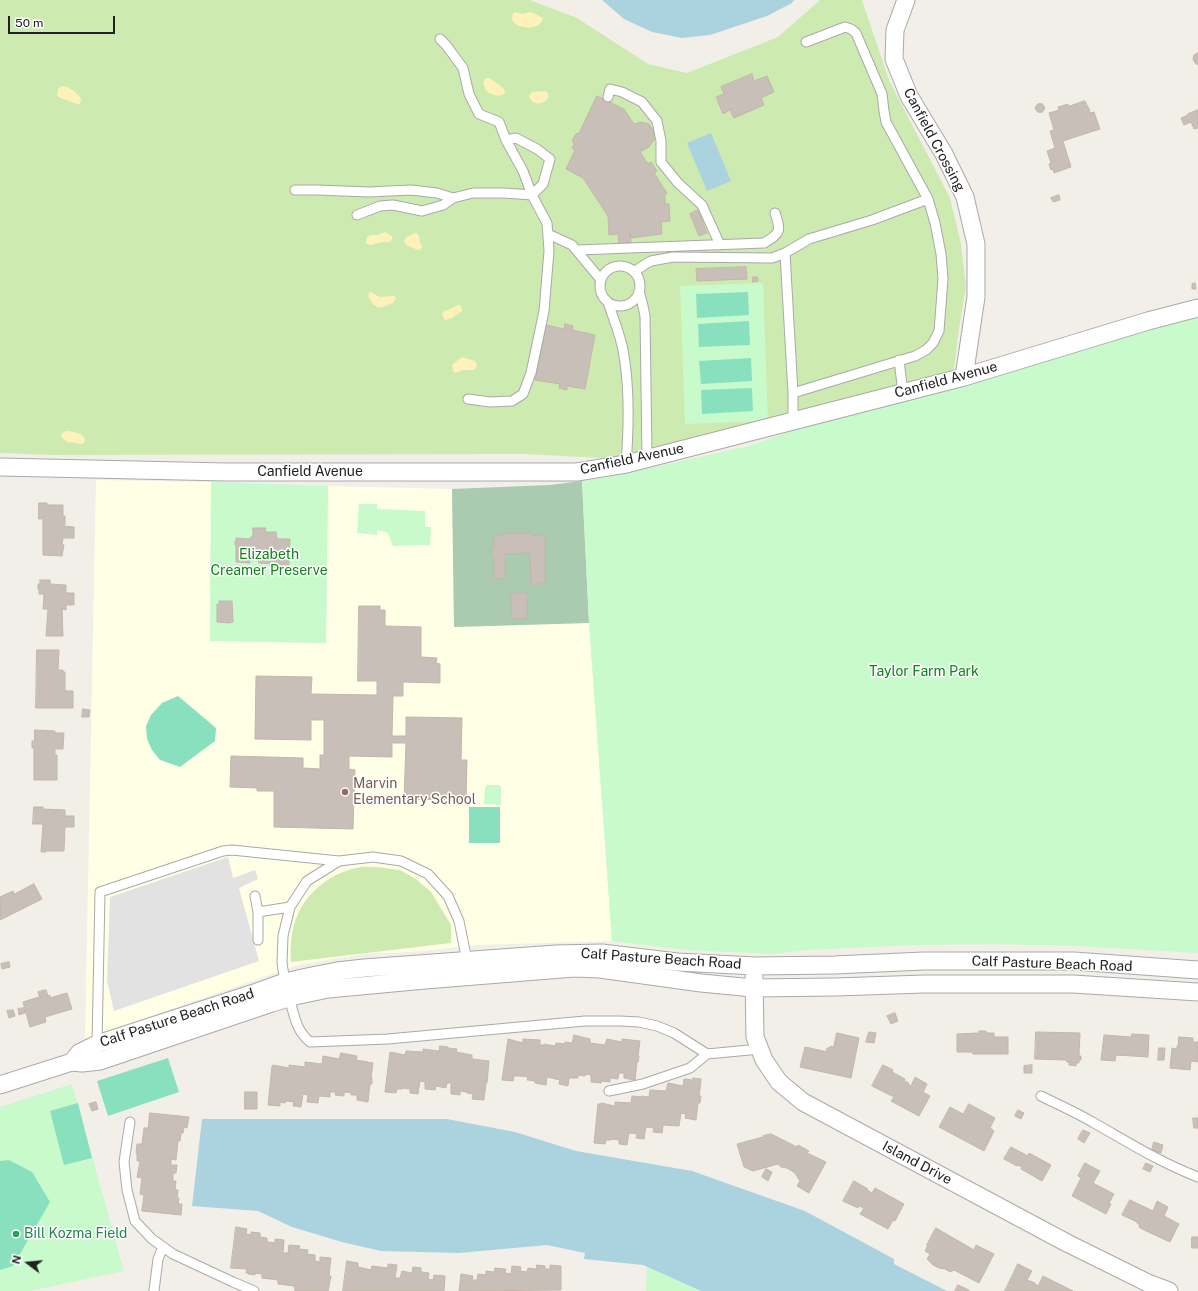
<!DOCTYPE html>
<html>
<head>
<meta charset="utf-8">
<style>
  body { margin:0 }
  #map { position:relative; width:1198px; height:1291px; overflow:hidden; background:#f2efe9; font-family:"Public Sans",sans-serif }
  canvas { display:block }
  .north { position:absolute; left:8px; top:1243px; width:40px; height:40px; -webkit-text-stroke:3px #fff; paint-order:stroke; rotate:286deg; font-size:11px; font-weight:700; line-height:16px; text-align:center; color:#222 }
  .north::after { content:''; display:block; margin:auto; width:14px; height:18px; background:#222; clip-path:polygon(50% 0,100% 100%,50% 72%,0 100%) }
  .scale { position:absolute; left:8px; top:16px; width:107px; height:18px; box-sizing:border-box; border:2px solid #222; border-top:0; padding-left:5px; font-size:12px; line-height:14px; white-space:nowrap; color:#222; -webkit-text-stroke:3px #fff; paint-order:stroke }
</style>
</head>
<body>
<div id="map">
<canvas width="1198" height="1291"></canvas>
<div class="north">N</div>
<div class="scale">50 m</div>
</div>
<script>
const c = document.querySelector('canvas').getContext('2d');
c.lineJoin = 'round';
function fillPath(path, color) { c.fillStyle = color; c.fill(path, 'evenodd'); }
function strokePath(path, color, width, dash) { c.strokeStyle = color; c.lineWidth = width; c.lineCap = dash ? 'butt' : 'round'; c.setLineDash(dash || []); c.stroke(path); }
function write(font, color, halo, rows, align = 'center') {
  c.font = font + ' "Public Sans",sans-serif'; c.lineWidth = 3; c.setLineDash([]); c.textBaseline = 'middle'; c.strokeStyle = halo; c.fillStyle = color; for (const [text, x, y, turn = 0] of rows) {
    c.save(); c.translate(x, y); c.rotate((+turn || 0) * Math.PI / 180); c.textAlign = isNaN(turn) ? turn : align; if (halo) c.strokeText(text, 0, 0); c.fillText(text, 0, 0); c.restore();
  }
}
fillPath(new Path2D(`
  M96,480L211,482L210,641L326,643L328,486L452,489L454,627L589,623L612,941L479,945L410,952L363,954L298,965L85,1039Z`), '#ffffe5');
fillPath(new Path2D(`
  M0,0H530L577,18L648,64L687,73L778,37L820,0H862L889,80L950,198L961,244L966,286L958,335L954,370L736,433L624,459L523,454L50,455L0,453Z
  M377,867L400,870L416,879L431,892L451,925V943L291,962C290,946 291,929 298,914C308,891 332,873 356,868C363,866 371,867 377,867Z`), '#cdebb0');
fillPath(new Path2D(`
  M514,12L523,14L531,12L543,18C541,34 503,28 514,12Z
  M488,78C494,80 499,85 504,89L505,93C500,98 492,95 486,91L483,82L485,79Z
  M62,86C70,87 76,92 81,98L80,104H77L58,97L57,94L58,89Z
  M546,91L548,94V98C543,105 532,106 529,96L532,92Z
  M385,232L392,236V239L390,242C386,242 383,242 379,243C373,244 372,247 366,243L367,237L370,235H378Z
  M415,233L418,234C421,238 418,242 422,245L421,249L418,250L406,245L404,241L407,237Z
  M370,292L380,297L394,296L396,298L394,302C380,309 376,311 368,296Z
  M458,305H460L462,309V311L452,318L445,320L442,315L444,311L448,310Z
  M462,357L475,361L477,365L476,368L473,370H463L455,373L453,371L452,365Z
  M66,431C73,432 83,432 85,440L84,443L81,444C73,441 63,445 61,434Z`), '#fff1ba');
fillPath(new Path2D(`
  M582,481L589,623L454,627L452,489L550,485Z`), '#aacbaf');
fillPath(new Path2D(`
  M763,283L768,421L685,424L680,286Z
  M1198,315V953L1076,946L993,944L915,945L806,950L773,954L686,950L612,941L589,623L582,481L604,478L749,446L859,407Z
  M211,482L328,486L326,643L210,641Z
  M359,504H377V509L425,511V527H431L430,545L393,546L388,533L377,530V535L357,533Z
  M487,785H499L501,787V805L484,804L485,788Z
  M72,1084L124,1271L30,1291H0V1107Z
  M647,1267L701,1291H646Z`), '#c8facc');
fillPath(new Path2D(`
  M748,292L749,315L697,318L696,294Z
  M749,321L750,345L699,347L698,324Z
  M751,358L752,381L701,384L699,361Z
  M752,388L753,411L702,414L701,390Z
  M178,696L216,728L215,741L180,767L160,760L152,750L147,739L146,726L151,715L162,703Z
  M469,807H500V843H469Z
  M168,1058L179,1092L108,1116L97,1081Z
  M78,1103L92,1158L64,1165L50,1111Z
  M9,1160L32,1172L50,1202L13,1266L0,1270V1161Z`), '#88e0be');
fillPath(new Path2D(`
  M228,857L233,878L255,870L258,879L239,888L259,961L114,1011L107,981L110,897Z`), '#e2e2e2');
fillPath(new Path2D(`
  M602,0H794L792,3L767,16L710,35L682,38L652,32L624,19Z
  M711,133L731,181L707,191L687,143Z
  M202,1119H447L515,1132L576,1151L692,1171L805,1211L894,1259V1264L947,1291H701L643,1265L584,1259L585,1253L547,1245L459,1253L381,1251L342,1242L292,1227L258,1211L192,1206Z`), '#aad3df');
const building = new Path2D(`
  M1198,53V65L1195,63L1193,59L1194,55Z
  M752,74L754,81L767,76L774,92L761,98L764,105L734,118L730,110L723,114L716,97L724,94L721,87Z
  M597,96L624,109L634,124L641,122L649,124L654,132V140L649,147L640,152L648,164L651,162L657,171L654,173L667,193L665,194V204H669L670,221L661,222L662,234L631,238L630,233L632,252L620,253L618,234L609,235L608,216L583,178L566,169L575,150L572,148L574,144L572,141L576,134L579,133Z
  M1085,101L1090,111L1089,112V113L1094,112L1100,129L1063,141L1071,167L1054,173L1053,169L1051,170L1049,164L1051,163L1047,151L1055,148L1050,131L1054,130L1049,113L1059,110L1058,107L1068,104L1069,106Z
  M1035.5 108a4.5 4.5 0 1 1 9 0a4.5 4.5 0 1 1-9 0Z
  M1198,110V128L1194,129L1191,122L1184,125L1181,118L1188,115V114Z
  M1059,195L1060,200L1053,202L1051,198Z
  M698,210L707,233L699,236L690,214Z
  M746,267L747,279L697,281L696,269Z
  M753,277H758V281L753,282Z
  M1195,283L1196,289H1192V284Z
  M565,324L573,326L572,330L595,335L585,389L567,386V390L559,388L560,384L535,380L546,325L564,329Z
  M39,503H47V505H63V516H65V525L63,524V526L74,527V538H63L62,544L64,545L62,556L43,555V519H39Z
  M253,528H266L265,532H276L277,539H290L289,565L259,563L258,560H250V563L236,562V546L235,545V541H236V538L249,539L253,535Z
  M503,533H532V535H545V584H531L530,553L505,554V579H494V558H492L491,549H494V535H503Z
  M40,580H50V584L66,585V593H74V605H66V610L62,609L63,636H46L48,609H43L44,594H39V589H38V584H40Z
  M511,593H527V619H512Z
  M219,601H232L233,622H231V623L217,622V604H220Z
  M359,606H380V610H385V626L421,627V657L437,658L436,663L440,664V683L403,682V696H393L392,736H406V717L462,718L461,760H467L466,800L404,799L406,743H392V757L349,756V769L355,770L353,829L274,827V791H257V788L230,787L231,756L303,758V768L320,769V755H324V720H311V740L255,739L256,676L312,677L311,694L377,695V681H358Z
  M37,650H59L58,670H63V672H65V691H73V708H36Z
  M83,709L90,710L89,717H82Z
  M35,730L55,731V733H64L63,749H55V755H57V780H34V748H32V741H34Z
  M34,807H43V809L65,810V816H74V827H65L64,851H46V852H41L43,824H33Z
  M34,884L42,899L0,920V901L1,900L0,897L13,891L14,894Z
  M9,962L10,967L2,969L1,964Z
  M46,990L48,996L50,995V998L67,993L72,1009L45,1017L46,1022L30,1027L23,1002L39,997V999L40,998L38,992Z
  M24,1008L25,1013L19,1015L18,1009Z
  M13,1010L15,1016L9,1018L7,1011Z
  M895,1013L898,1021L891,1024L887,1016Z
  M979,1031H986V1033H994V1037H1008V1054H973L972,1052H957V1034L979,1033Z
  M869,1032L876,1033L874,1043L866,1042Z
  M1036,1032L1080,1033L1079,1056H1081V1060H1079V1063H1076V1066L1069,1065V1062H1067L1066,1060L1035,1059Z
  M837,1033L859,1038L851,1078L800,1067L805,1047L828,1052L826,1049L832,1046L833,1049Z
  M1132,1034L1149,1035L1148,1057L1116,1055L1115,1061L1101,1060L1104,1035L1131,1037Z
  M574,1035L590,1039V1043L605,1045L607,1039L622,1042V1039L640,1041L638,1056H639L638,1062H637L635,1080L624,1078V1073H619L618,1079L610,1078V1082L602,1081L601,1083L591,1082V1075L586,1074L585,1076L578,1075V1078H569L568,1086L559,1084L560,1080L547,1077L546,1085L535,1083V1081L527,1080L528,1077L520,1076H514L513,1081L502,1080L508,1039L523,1043V1039L540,1040V1045H544V1044L555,1046L556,1043L565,1044V1042L572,1043Z
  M1179,1037L1193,1038V1042H1198V1062L1191,1061L1190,1070L1170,1068L1172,1048L1177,1049V1046H1178Z
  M440,1046L448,1047V1048L457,1049L456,1052L472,1055V1059L489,1061L487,1083H486L484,1100L472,1099L473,1094L467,1093V1092L460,1091V1095L451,1094V1083H447L446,1088L436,1086L435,1090L425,1089V1082L420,1081L418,1094L410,1093V1089L402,1088V1089H397L396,1093L385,1092L390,1052L405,1055L406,1051L423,1052V1049L439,1051Z
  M1159,1048H1165L1164,1060H1158Z
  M341,1053L357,1056L356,1060L373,1063L371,1078H372V1084H370L368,1102L357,1100V1095H351L352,1093L344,1092V1096L335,1095L336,1092H330V1097L319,1096L318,1103L307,1102L308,1095L303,1094L301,1107L293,1106L294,1102L286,1101L285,1103L280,1102V1106L268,1105L272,1066L273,1065L289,1068V1065L305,1067V1062L322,1064L323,1056L339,1059Z
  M883,1065L893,1070L892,1072L905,1079L904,1081L909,1083L908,1084L911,1086L915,1077L927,1084L923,1092L930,1096L919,1116L891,1101L894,1097L872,1086Z
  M1032,1065V1073H1024V1066Z
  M693,1078L701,1079V1081L699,1096H701L700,1103H698L696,1120L685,1118L686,1114L681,1113L679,1126L663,1125L662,1133L653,1132L654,1128L646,1127L644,1139L636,1138L637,1134L629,1133L627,1145L619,1144V1140L612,1139L611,1140H606L605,1144L594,1143L598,1104H601V1103L615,1106V1102L631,1103L632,1096L641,1097V1096L649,1097L650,1090L666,1091L668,1083L683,1086L684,1079L693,1080Z
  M245,1092H257V1109H245Z
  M96,1102L98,1109L92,1111L89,1104Z
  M969,1104L995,1118L990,1128L994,1131L984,1151L939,1127L950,1107L963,1114Z
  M1018,1110L1024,1113L1021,1119L1015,1116Z
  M150,1113L189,1117L187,1128L184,1127L183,1133H181L180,1141H178L176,1160L171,1159V1165H177L176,1173H173V1181H176L175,1190H178L177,1198H179L178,1204H182L181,1215L142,1211L144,1195L140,1194L142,1178L137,1177L140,1161H137V1153H136L137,1144H142L144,1128H148Z
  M1193,1118H1198V1128H1194Z
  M1083,1130L1090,1133L1084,1143L1078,1139Z
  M771,1134L797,1147L798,1145L809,1151L807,1153L826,1162L809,1193L797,1186L800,1181L795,1173L787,1168L781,1167L778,1164L753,1171L744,1167L737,1144L763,1137V1136Z
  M1154,1142L1163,1145L1161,1153L1152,1150Z
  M1011,1147L1028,1156L1029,1153L1051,1165L1042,1181L1021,1169L1022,1167L1018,1165L1017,1166L1004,1159Z
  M1085,1163L1100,1171L1093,1183L1114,1194L1109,1203L1111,1204L1106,1214L1072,1196L1081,1178L1078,1176Z
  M1146,1163L1153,1166L1150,1172L1143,1169Z
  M766,1169L772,1172L768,1181L762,1177Z
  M854,1181L868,1189L867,1190L872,1193L875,1188L904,1204L895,1221L893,1220L888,1229L860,1214L864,1208L859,1206L858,1208L843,1201Z
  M1130,1200L1153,1211L1157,1201L1168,1207L1164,1216L1179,1224L1170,1242L1144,1230L1139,1227L1140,1223V1225L1137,1223V1222L1122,1215Z
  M236,1227L247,1229L246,1234L251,1235V1232L260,1233V1237L267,1238V1242L275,1243V1239L284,1240L283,1253H288L289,1245L300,1246L299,1249L308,1250L307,1254L315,1255V1261L320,1262V1257L331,1258L329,1276H331L328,1291H295L294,1286L278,1284V1280L262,1278V1274L255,1273V1275L248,1274L249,1273H246L247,1269L231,1268Z
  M936,1228L974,1250L976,1245L994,1254L979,1283L954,1270L950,1272L945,1269L939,1268L933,1265L927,1259L930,1254L925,1251L928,1245H927Z
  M1192,1237H1198V1248H1192Z
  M347,1261L358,1263V1267L371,1270L372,1266L388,1268V1264L397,1265L395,1278H400L402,1271L412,1273L413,1267L421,1268V1272L429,1273L428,1279L433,1280L434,1275L445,1276L444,1291H343Z
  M1018,1264L1032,1271L1027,1280L1035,1283V1284L1038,1286L1043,1276L1073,1291H1005Z
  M537,1265L545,1266V1269H550V1265L561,1266V1290L459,1291L461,1274L473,1276L472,1280H477L478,1274L486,1275V1271L494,1272L495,1268L506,1269L505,1273L511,1274L512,1266L521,1267L520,1271L527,1272L528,1268L536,1269Z
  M958,1285L969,1290V1291H955Z`);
fillPath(building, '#c7bfb8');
strokePath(building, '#c4b6ab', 1);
const lane = new Path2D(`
  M440,39L446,45L463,68L469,94L479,114L499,122L506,140
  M608,97L610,89L622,92L642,102L657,121L661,141V162L678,183L702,205L720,245
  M516,138L537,149L550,159L543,184L532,195L523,171L506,140Z
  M295,190H317L369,192L411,190L437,193L453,198
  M357,215L380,206L393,205L422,211L443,205L453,198L473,193H504L532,195L547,223L549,251L544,311L531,373L523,394L512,401L490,402L468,399
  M548,234L572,245L601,280
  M577,250L764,243C781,233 781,231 775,213
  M785,253L793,393
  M600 286a20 20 0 1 1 40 0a20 20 0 1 1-40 0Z
  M634,272L644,265L651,261L673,257L772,258L785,253L809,239L872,220L928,199
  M639,291L643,306L645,316L647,458
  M608,302C613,318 620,334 623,350C630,387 629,426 626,464
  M899,360L903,393
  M793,421V393L915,356L926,350L933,343L939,331L943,279L941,254L935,223L928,199L886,122L884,111L882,94L856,33L851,29L845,27L806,42
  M255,896L258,912L290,907
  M258,940V912
  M285,982L282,963L283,936L290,907L307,881L339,861L373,857L401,861L428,874L448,896L459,921L467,961
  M289,998C295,1016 295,1029 310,1042L388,1039L585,1021H620L639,1022L657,1026L674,1033L707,1054L760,1049
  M97,1044L100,892L223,851L232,850L339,861
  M609,1091L643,1084L690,1068L707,1054
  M1041,1096C1059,1105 1077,1113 1094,1123C1128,1142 1161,1163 1198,1177
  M130,1122L124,1162L127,1190L135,1221L152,1239L173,1254L233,1282L254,1291
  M154,1291L158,1259L163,1247`);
const street = new Path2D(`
  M906,0L895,30L894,59L909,96L944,154L965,197L976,244V297L964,377
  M0,467L226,472H577L626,464L964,377L1148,321L1198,308
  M754,978L755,1037L764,1060L779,1082L803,1102L1067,1243L1150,1284L1169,1291
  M72,1062L79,1053L97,1044L257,992L285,982L307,977L337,971L364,968L556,954L602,953L677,962L755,966L834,965L924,961H1074L1198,970
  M0,1085L72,1062L82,1063L100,1061L272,1003L295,996L328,989L425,980L574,968L600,969L701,983L753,988L835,987L924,984H1073L1198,992`);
strokePath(lane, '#a9a9a9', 11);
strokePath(street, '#a9a9a9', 19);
strokePath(lane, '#fff', 9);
strokePath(street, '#fff', 17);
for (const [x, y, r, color] of [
  [345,792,4,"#8d6e63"],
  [16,1234,4,"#2e9e5b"]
]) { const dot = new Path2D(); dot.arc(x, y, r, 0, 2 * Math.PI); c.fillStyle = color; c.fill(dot); strokePath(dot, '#fff', 1.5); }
write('14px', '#222', '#fff', [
  ["Canfield Crossing",934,140,62],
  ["Canfield Avenue",946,380,-15],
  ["Canfield Avenue",632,459,-12],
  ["Canfield Avenue",310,472],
  ["Calf Pasture Beach Road",661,959,4],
  ["Calf Pasture Beach Road",1052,964,2],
  ["Calf Pasture Beach Road",177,1018,-18],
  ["Island Drive",917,1163,28]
]);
write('14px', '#0c8416', '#fff', [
  ["Elizabeth",269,555],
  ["Creamer Preserve",269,571],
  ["Taylor Farm Park",924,672]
]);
write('14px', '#785e54', '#fff', [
  ["Marvin",353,784],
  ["Elementary School",353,800]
], 'left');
write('14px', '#27864d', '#fff', [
  ["Bill Kozma Field",24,1234]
], 'left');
</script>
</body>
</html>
